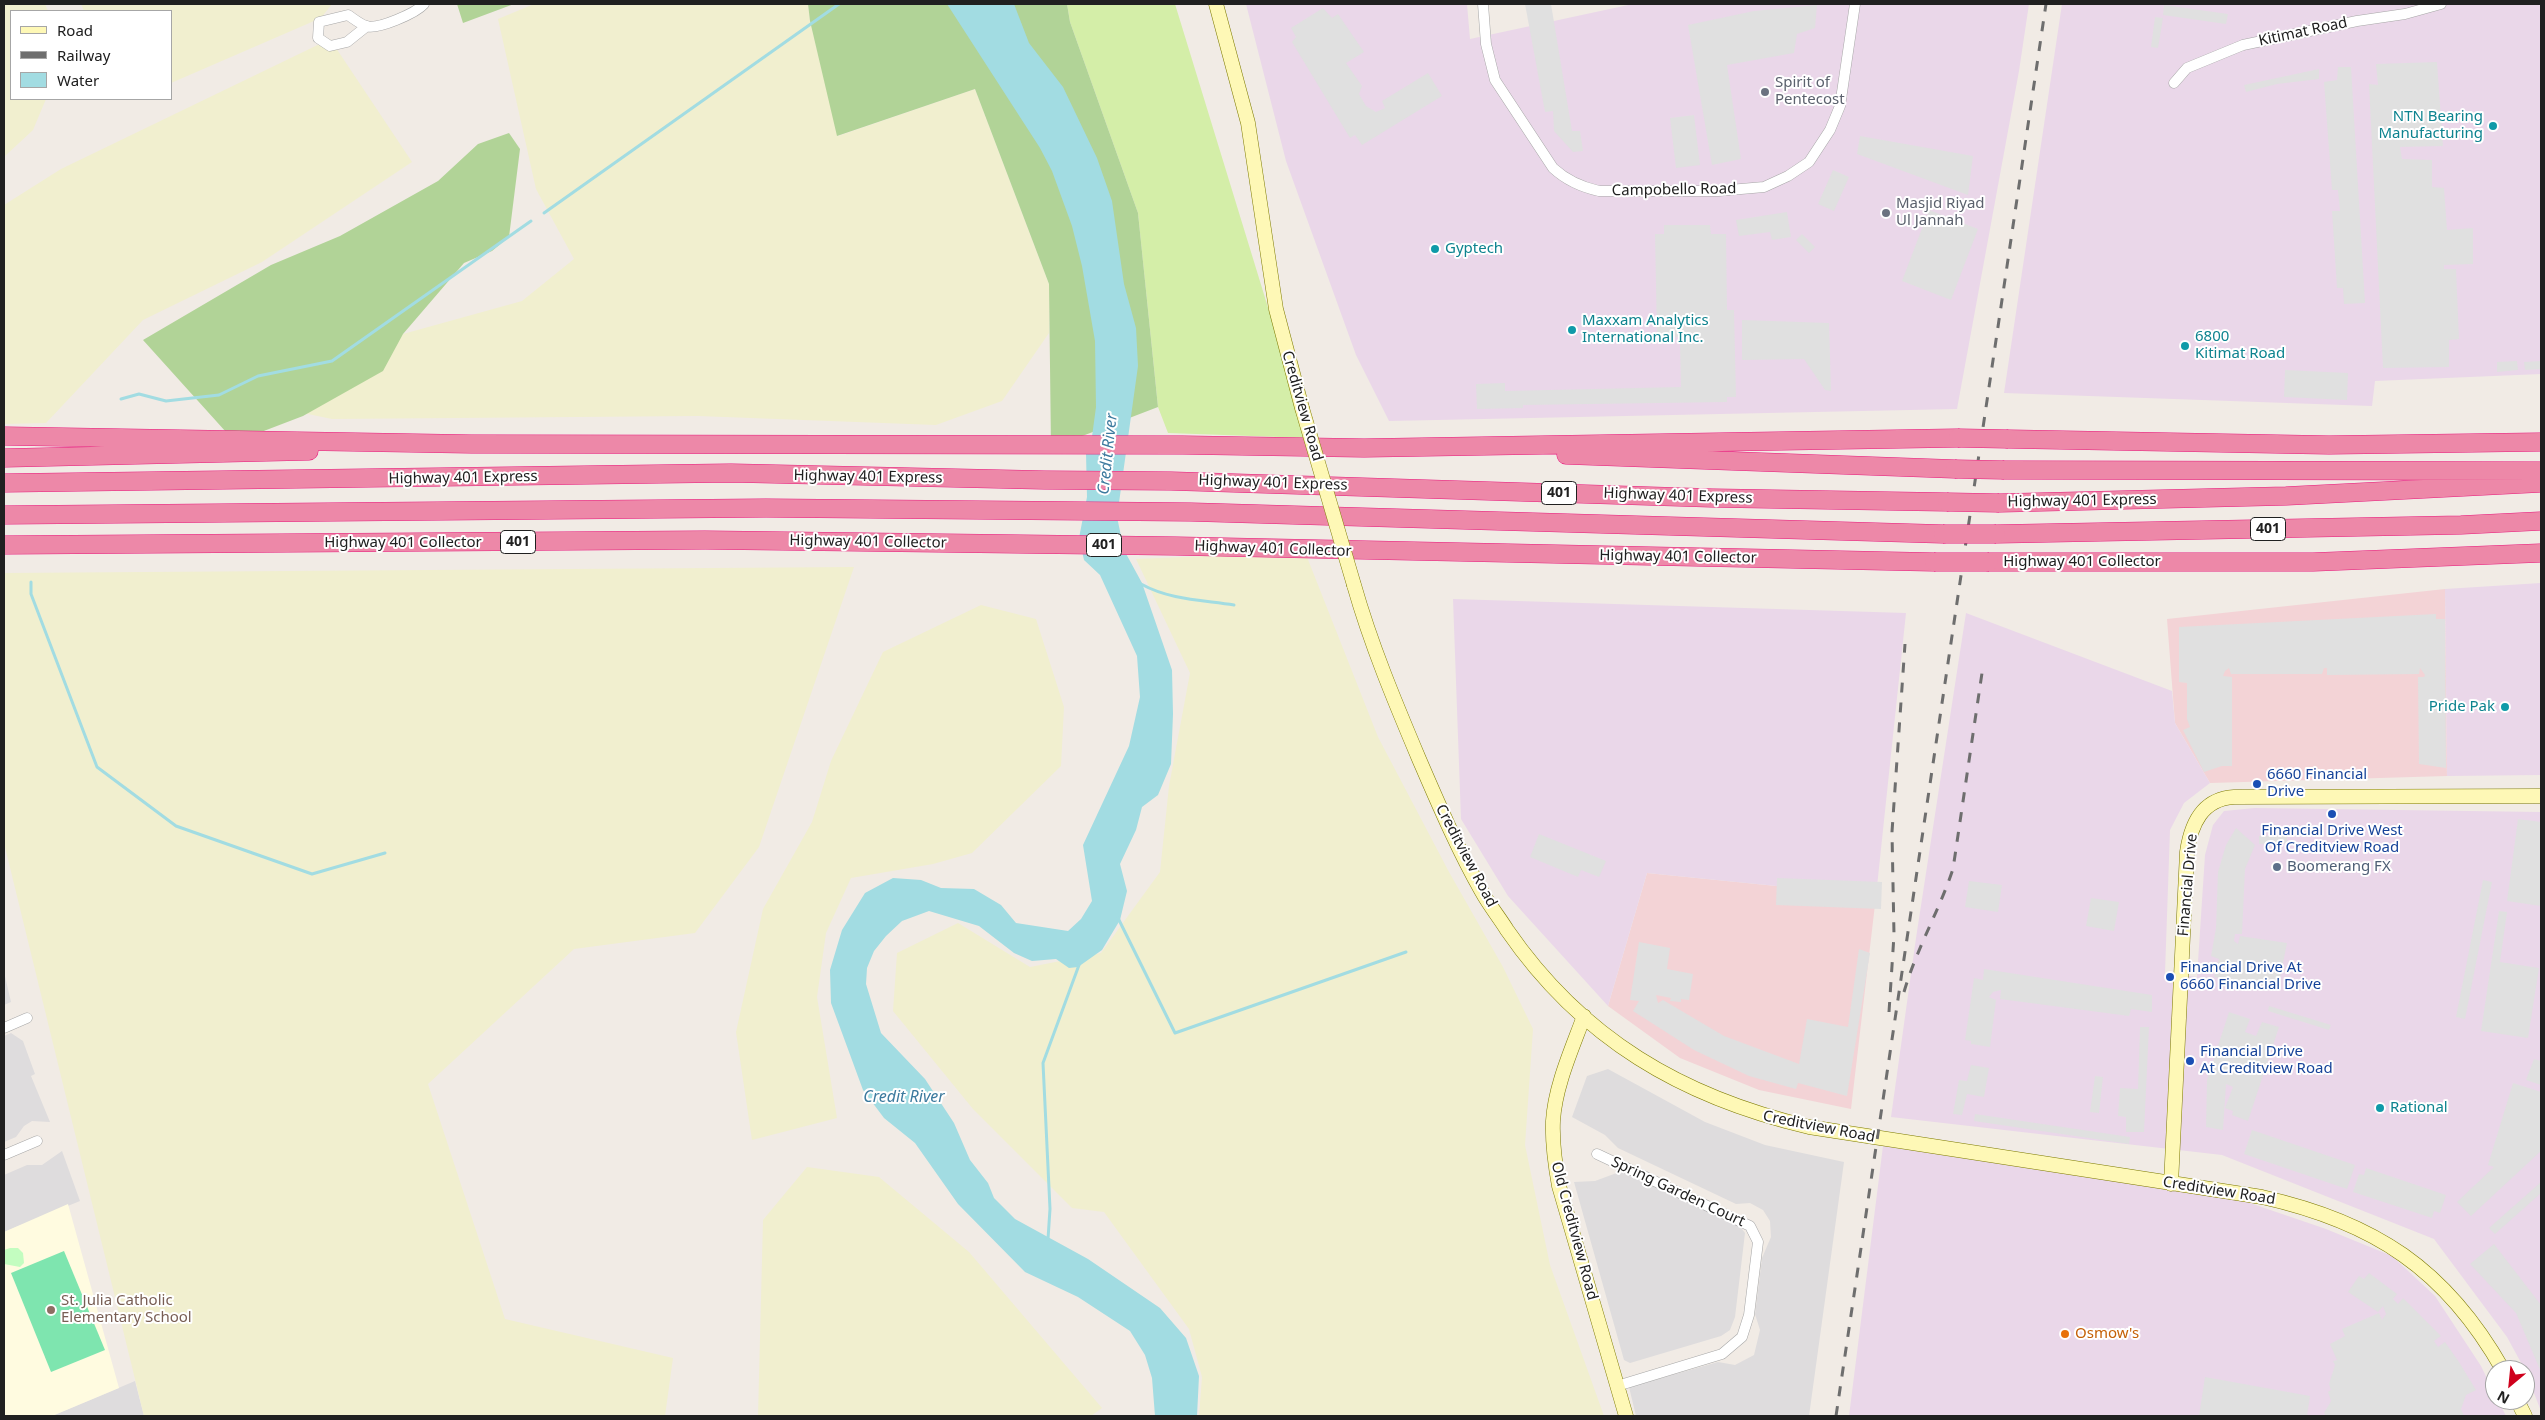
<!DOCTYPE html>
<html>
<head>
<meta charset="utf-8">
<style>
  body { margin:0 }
  #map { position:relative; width:2545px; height:1420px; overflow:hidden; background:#f1ebe5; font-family:"Noto Sans",sans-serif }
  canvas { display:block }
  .frame { position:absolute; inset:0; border:5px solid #202020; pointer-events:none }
  .legend { position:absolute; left:10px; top:10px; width:162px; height:90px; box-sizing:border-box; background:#fff; border:1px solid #a6a6a6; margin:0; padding:6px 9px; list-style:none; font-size:15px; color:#202020 }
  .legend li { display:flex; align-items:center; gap:10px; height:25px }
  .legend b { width:25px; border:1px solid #a6a6a6 }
  .north { position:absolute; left:2485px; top:1360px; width:50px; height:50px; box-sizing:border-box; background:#fff; border:1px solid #a6a6a6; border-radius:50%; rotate:208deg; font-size:14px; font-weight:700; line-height:20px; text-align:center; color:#202020 }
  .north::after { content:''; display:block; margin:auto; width:18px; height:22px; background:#cf001c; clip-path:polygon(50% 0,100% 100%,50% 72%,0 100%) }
</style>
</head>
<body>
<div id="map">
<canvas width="2545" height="1420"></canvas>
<div class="frame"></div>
<ul class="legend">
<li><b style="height:6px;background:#fef8b6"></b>Road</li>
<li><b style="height:6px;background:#6e6e6e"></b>Railway</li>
<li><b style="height:14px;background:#a2dce2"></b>Water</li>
</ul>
<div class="north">N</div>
</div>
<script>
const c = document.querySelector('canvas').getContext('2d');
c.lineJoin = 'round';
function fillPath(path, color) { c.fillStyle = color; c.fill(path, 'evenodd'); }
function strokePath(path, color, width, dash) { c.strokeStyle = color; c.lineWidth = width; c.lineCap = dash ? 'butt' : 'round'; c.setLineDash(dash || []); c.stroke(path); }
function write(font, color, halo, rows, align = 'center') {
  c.font = font + ' "Noto Sans",sans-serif'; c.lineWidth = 4; c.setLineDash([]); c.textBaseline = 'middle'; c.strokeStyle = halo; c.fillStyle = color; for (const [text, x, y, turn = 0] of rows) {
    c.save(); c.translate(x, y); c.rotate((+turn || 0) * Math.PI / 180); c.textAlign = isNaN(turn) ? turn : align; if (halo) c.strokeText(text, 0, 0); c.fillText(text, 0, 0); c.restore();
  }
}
fillPath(new Path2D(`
  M4,972L11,1002L4,1005Z
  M11,1033L23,1041L35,1074L31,1076L50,1122L32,1121L24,1126L16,1137L4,1142V1036Z
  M1608,1069L1705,1122L1765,1145L1844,1162L1809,1416H1636L1629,1387L1718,1362L1735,1365L1754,1355L1760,1330L1755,1314L1762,1258L1771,1237L1770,1221L1763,1210L1750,1203L1736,1204L1618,1148L1605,1135L1572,1117L1587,1076Z
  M62,1151L80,1201L4,1232V1175L27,1165H42Z
  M1622,1171L1739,1225L1745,1233L1735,1317L1730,1330L1721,1336L1630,1363L1624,1360L1574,1182L1595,1181Z
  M135,1381L144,1416H52Z`), '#dedcdd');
fillPath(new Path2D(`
  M2445,589L2447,776L2210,783L2175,723L2167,619Z
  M1647,873L1876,896L1851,1109L1759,1090L1680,1058L1608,1006Z`), '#f3d3d6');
fillPath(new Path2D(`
  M1246,4H1467L1470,39L1633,4H2029L2019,71L1957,409L1389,421L1356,355L1286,161Z
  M2062,4H2541V374L2375,381L2372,406L2004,393Z
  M2541,583V775L2447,776L2445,589Z
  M1453,599L1906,613L1876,896L1647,873L1608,1006L1508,896L1461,819Z
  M1966,613L2172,691L2175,723L2210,783L2184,803L2170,830L2165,973L2197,977L2205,855L2213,825L2224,811L2255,808L2541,812V1411L2525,1370L2507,1337L2434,1239L2222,1155L1891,1117L1916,938Z
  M1883,1146L2244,1201L2326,1229L2392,1256L2435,1296L2481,1366L2495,1395V1400H2498L2506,1416H1849Z`), '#ead7e9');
fillPath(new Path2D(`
  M68,1204L119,1388L52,1416H4V1232Z`), '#fffbe0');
fillPath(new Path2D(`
  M4,4H45L48,11H11V99H46L33,130L4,157Z
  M81,4H332L321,18L171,83V11H84Z
  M534,4H808L810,21L838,136L975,89L1049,284V333L1002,401L936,425L698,416L332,419L303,413V390L403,334L522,301L574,259L536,189L498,19Z
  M330,39L412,162L262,262L143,320L46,423L4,424V205L61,169Z
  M1305,552L1378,737L1449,872L1503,967L1533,1029L1525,1145L1550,1265L1604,1416H1199L1202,1377L1189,1329L1104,1212L1072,1208L973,1109L893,1011L897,953L958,923L1030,967L1101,953L1160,872L1169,786L1190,673L1136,559Z
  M854,567L759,847L695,933L574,949L428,1084L505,1319L673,1358L665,1416H144L4,843V573Z
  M981,605L1036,619L1064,707L1061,766L972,853L933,864L851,878L826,933L817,997L837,1118L752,1140L736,1032L763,909L812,822L831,761L883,652Z
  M807,1167L879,1177L969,1252L1102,1408L1091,1416H758L763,1220Z`), '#f1efcf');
fillPath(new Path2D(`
  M1067,4H1175L1308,438L1168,433L1158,407L1138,213L1070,22Z`), '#d4eea8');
fillPath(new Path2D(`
  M457,4H514L463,23Z
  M808,4H1067L1070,22L1138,213L1158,407L1051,448L1049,284L975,89L837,136L810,21Z
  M509,133L520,149L509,237L492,251L464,263L403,334L383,371L303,416L235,442L143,340L271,265L340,236L438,181L478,144Z`), '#b1d397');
fillPath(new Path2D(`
  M10,1248H18L23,1253L24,1263L20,1267L4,1264V1250Z`), '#c3fdc0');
fillPath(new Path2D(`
  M64,1251L105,1350L51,1372L11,1273Z`), '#7ee5af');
fillPath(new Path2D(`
  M1525,4H1551L1572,131H1580L1583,151L1573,152L1554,131L1553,111L1545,112Z
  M1817,5L1815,28L1797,34L1794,53L1727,65L1741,159L1712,165L1688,25L1754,11Z
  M2164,5L2228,14L2226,24L2163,15Z
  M1323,8L1332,18L1338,14L1364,52L1346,63L1362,86L1359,94L1366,106L1376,112L1385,108L1382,101L1428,73L1442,96L1362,145L1355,135L1350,138L1292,42L1296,37L1291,28Z
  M2155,17L2163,18L2158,48L2151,47Z
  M2437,62L2443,146L2400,147L2402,159L2432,160V187L2444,188L2447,230L2473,228V264L2444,265V269H2456L2459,339L2449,340V367L2383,368L2369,84L2378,85L2376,64Z
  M2338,67H2351L2365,303L2344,304L2343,288H2337L2332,211H2340L2338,190H2332L2324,82L2337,80Z
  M2319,69V79L2277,84L2246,92L2244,85Z
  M1694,115L1700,165L1676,168L1670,118Z
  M1860,136L1973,156L1968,195L1857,154Z
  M1833,170L1849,177L1834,211L1818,204Z
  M1929,210L1978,229L1951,300L1902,281Z
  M1787,212L1791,237L1772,240L1770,232L1739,236L1736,220Z
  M1664,225H1710L1711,234H1726L1727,310H1734L1736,397H1727V402L1523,405V408L1477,409L1476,384L1505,383V391L1681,387L1680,343H1687V337H1657L1655,234H1664Z
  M1802,234L1815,247L1809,253L1796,240Z
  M1742,320L1829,323L1831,391L1825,390L1804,359L1742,360Z
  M2517,361L2518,370L2497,372V362Z
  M2541,361V369L2525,370L2524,362Z
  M2285,370L2348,373L2347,400L2284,397Z
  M2436,614V619H2445L2446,768L2419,764L2418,677H2424L2425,675L2420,668L2419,674L2327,675V668H2324L2322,674H2231L2229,668L2225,671L2223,676L2232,677V766H2222L2204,772L2183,730L2190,727L2187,719V683L2179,682V627Z
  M2518,819L2541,822V906L2507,901Z
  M2236,828L2255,845L2245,869L2242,934H2235L2234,941L2238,944L2240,936L2287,943L2278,988L2214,977L2219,959L2211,956L2216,928L2218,872L2226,845Z
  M1539,834L1606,861L1599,877L1581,870L1578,877L1530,857Z
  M2287,835V843L2259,844V836Z
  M1777,878L1882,882L1881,909L1776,905Z
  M2483,880L2492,882L2465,1019L2456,1017Z
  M1969,881L2002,885L1998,912L1965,907Z
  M2091,898L2119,902L2114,931L2086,926Z
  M2499,911L2507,912L2500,962L2539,968L2528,1038L2481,1031Z
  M1639,942L1670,948L1667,969L1693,974L1689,1000L1681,999V1002L1670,1001L1671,998L1656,995L1658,1003L1663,1000L1724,1036L1799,1064L1807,1019L1848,1027L1859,949L1870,953L1847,1096L1798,1083L1796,1089L1749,1076L1694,1050L1633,1011L1639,1001L1630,1000Z
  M1984,969L2152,995V1012L2131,1009L2129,1016L2000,999L2001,990L1993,992L1989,997L1996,1000L1990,1047L1971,1044V1041L1965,1040L1974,978L1983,980Z
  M2269,1006L2331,1025L2329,1030L2268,1011Z
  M2229,1012L2250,1019L2245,1032L2256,1036L2262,1022L2279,1027L2248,1121L2232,1115L2233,1111L2225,1108L2233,1087L2226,1084L2223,1130L2206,1127L2207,1080Z
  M2140,1027H2149L2144,1132H2126V1117L2118,1116L2120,1088L2138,1089Z
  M2534,1059L2541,1061V1085L2526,1080Z
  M1971,1065L1989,1068L1984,1097L1967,1094L1962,1115L1953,1114L1959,1080L1967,1081Z
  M2095,1076L2103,1077L2099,1113L2090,1112Z
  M2513,1083L2541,1092V1151L2471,1216L2457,1202L2494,1167L2488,1165Z
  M1975,1114L2130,1137L2129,1144L1974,1121Z
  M2252,1130L2355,1165L2347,1189L2244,1154Z
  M2366,1168L2446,1195L2440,1213L2434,1211L2432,1218L2353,1192L2359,1174L2364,1175Z
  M2541,1182V1193L2495,1234L2489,1228Z
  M2494,1244L2541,1305V1372L2516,1313L2470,1264Z
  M2369,1273L2397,1294L2393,1299L2398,1304L2403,1298L2441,1336L2434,1341L2438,1347L2445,1342L2459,1362L2476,1390L2466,1395L2461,1409L2464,1416H2326L2324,1413L2331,1401L2328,1392L2331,1390L2329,1384L2335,1365L2333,1361L2337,1360L2330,1344L2345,1336L2342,1329L2379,1313L2382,1320L2386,1314L2383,1306L2378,1312L2348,1292L2359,1276L2364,1279Z
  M2205,1377L2310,1396L2307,1416H2199Z`), '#e0e0e0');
fillPath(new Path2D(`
  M947,4H1014L1029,43L1063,87L1097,158L1112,201L1124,284L1136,328L1138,366L1117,517L1124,550L1142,583L1172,670L1173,714L1171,764L1158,795L1142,807L1136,830L1120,864L1127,891L1120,920L1102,950L1078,967L1069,968L1056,959L1032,961L1014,953L979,926L929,911L902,921L886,936L874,951L867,968L866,984L881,1033L925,1079L954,1123L970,1160L988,1183L994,1198L1015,1219L1088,1259L1160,1308L1186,1338L1199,1376L1197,1416H1155L1152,1378L1145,1355L1130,1331L1078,1297L1025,1272L958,1204L915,1143L884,1118L863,1090L831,1003L830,970L842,930L865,893L893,878L921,880L941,888L974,889L1001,905L1016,923L1068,931L1081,919L1092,901L1083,845L1129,746L1140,697L1137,656L1100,575L1084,560L1079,538L1087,497L1086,453L1091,444L1096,407L1095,341L1082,266L1072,226L1052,171L1040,148Z`), '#a2dce2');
strokePath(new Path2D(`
  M544,213L839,4
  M121,399L139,394L166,401L219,395L258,376L332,361L531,221
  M31,582V594L97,767L176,826L312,874L385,853
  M1141,584C1170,600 1202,600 1234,605
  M1118,918L1175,1033L1406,952
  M1048,1239L1050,1209L1043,1063L1079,965`), '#a2dce2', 3);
const street = new Path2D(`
  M1483,4L1486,44L1495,80L1553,168C1566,180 1581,187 1599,191H1718L1764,187L1788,176L1809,162L1830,130L1840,106L1855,4
  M367,26L347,42L330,46L318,38L319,22L348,15C354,19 360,24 366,26C378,30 416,13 424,4
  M2174,83L2187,68L2243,45L2357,21L2405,14L2441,4
  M4,1028L27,1018
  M1597,1154L1750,1226L1758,1242L1749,1315L1742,1337L1722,1354L1617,1386
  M4,1155L37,1141`);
const secondary = new Path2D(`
  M1216,4L1248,123L1276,309L1302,408
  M1354,585C1371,645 1395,702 1419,759C1438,803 1458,850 1482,892C1489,905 1499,917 1507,930C1582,1039 1682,1097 1809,1127L2262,1197C2374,1222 2446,1269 2503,1370
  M1584,1016C1572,1049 1555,1086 1553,1121C1552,1143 1555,1164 1559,1186L1626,1416
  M2171,1184L2187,852C2191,824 2202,799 2234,797L2541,796
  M2517,1400L2525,1416`);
const highway = new Path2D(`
  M4,436L471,444L1183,445L1364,448L1958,438
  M2008,439L2329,445L2541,442
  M1566,455L1955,469
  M4,458L309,451
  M2004,470L2541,471
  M4,483L731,473L1044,480L1171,481L1712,498L1947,502
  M1999,503L2286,496L2541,483
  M4,515L766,508L1191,512L1943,534
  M1996,534L2461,525L2541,521
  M4,545L705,540L1176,546L1934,562
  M1989,562H2313L2541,553`);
strokePath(street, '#a7a7a7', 11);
strokePath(secondary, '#7d7a00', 15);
strokePath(highway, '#e8197c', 19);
strokePath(street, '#fff', 10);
strokePath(secondary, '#fef8b6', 14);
strokePath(highway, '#ed88a8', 18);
strokePath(new Path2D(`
  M1904,992C1916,950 1939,911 1953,869L1982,673
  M1889,1012L1894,935L1892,832L1905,644
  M1836,1416L2046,4`), '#6e6e6e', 3, [10, 10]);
const secondaryBridge = new Path2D(`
  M1302,408L1354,585`);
const highwayBridge = new Path2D(`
  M1958,438L2008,439
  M1955,469L2004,470
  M1947,502L1999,503
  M1943,534H1996
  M1934,562H1989`);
strokePath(secondaryBridge, '#7d7a00', 15, []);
strokePath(highwayBridge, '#e8197c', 19, []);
strokePath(secondaryBridge, '#fef8b6', 14);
strokePath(highwayBridge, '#ed88a8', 18);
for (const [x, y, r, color] of [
  [1765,92,5,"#6b7280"],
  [2493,126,5,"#0f9aa8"],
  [1886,213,5,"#6b7280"],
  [1435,249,5,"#0f9aa8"],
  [1572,330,5,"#0f9aa8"],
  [2185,346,5,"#0f9aa8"],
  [2505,707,5,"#0f9aa8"],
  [2257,784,5,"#1a4fb4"],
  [2332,814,5,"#1a4fb4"],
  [2277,867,5,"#5c6f8a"],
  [2170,977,5,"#1a4fb4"],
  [2190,1061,5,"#1a4fb4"],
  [2380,1108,5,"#0f9aa8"],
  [51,1310,5,"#8d6e63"],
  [2065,1334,5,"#e8710a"]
]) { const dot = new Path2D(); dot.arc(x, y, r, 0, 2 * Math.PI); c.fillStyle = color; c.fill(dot); strokePath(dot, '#fff', 2); }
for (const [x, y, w] of [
  [1559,493,35],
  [2268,529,35],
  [518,542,35],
  [1104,545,35]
]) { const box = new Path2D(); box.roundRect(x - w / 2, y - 11.5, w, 23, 4); c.fillStyle = '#fff'; c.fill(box); strokePath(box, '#202020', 1); }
write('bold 14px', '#202020', null, [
  ["401",1559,493],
  ["401",2268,529],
  ["401",518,542],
  ["401",1104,545]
]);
write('15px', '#202020', '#fff', [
  ["Kitimat Road",2303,32,-12],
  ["Campobello Road",1674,190,-1],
  ["Creditview Road",1302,406,74],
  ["Highway 401 Express",868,477,1],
  ["Highway 401 Express",463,478,-1],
  ["Highway 401 Express",1273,483,2],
  ["Highway 401 Express",1678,496,2],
  ["Highway 401 Express",2082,501,-1],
  ["Highway 401 Collector",868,542,1],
  ["Highway 401 Collector",403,543],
  ["Highway 401 Collector",1273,549,2],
  ["Highway 401 Collector",1678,557,1],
  ["Highway 401 Collector",2082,562],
  ["Creditview Road",1466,856,62],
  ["Financial Drive",2188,885,-85],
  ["Creditview Road",1819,1127,11],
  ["Creditview Road",2219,1191,9],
  ["Spring Garden Court",1678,1192,25],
  ["Old Creditview Road",1574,1231,75]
]);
write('15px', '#5b616d', '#fff', [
  ["Spirit of",1775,83],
  ["Pentecost",1775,100],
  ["Masjid Riyad",1896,204],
  ["Ul Jannah",1896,221]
], 'left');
write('15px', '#0d838f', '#fff', [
  ["NTN Bearing",2483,117,"right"],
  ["Manufacturing",2483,134,"right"],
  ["Gyptech",1445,249],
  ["Maxxam Analytics",1582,321],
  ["International Inc.",1582,338],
  ["6800",2195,337],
  ["Kitimat Road",2195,354],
  ["Pride Pak",2495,707,"right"],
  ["Rational",2390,1108]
], 'left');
write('15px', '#164399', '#fff', [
  ["6660 Financial",2267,775],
  ["Drive",2267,792],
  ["Financial Drive West",2332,831,"center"],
  ["Of Creditview Road",2332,848,"center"],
  ["Financial Drive At",2180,968],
  ["6660 Financial Drive",2180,985],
  ["Financial Drive",2200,1052],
  ["At Creditview Road",2200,1069]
], 'left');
write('15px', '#4e5e75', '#fff', [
  ["Boomerang FX",2287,867]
], 'left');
write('15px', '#785e54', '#fff', [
  ["St. Julia Catholic",61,1301],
  ["Elementary School",61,1318]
], 'left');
write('15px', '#c56008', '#fff', [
  ["Osmow's",2075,1334]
], 'left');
write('italic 16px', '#3c7a9e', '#fff', [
  ["Credit River",1108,454,-84],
  ["Credit River",904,1097]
]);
</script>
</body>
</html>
